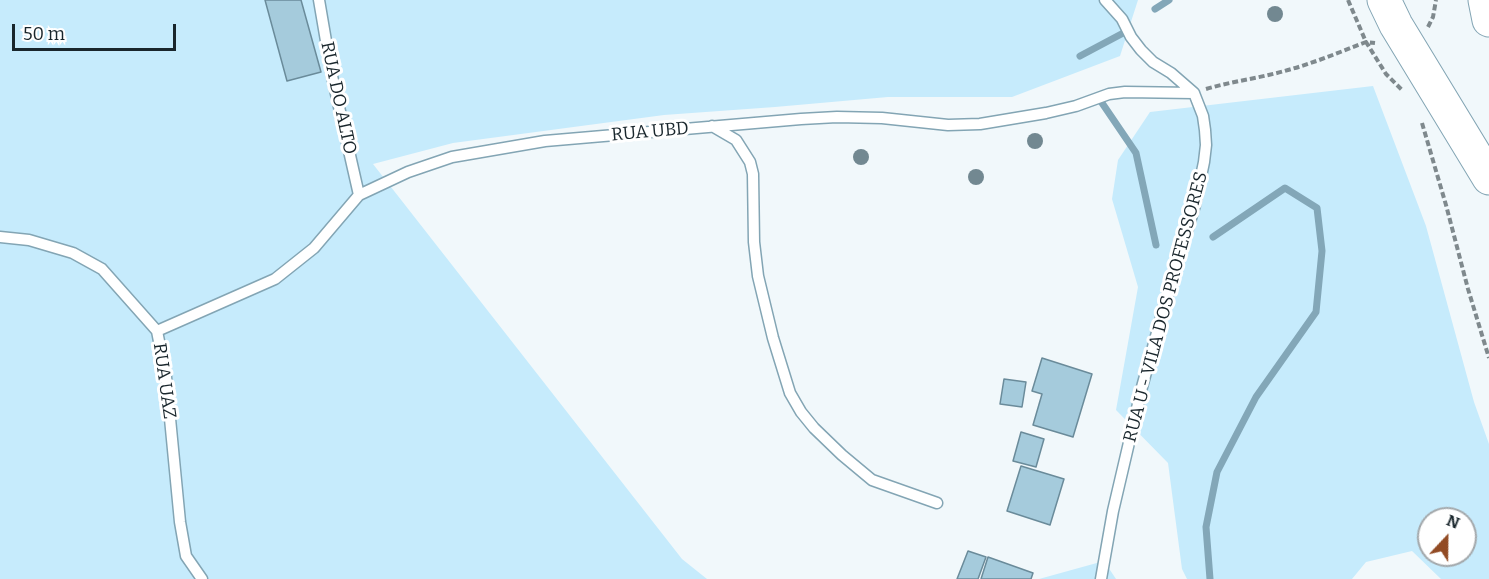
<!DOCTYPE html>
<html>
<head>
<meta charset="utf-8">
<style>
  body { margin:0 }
  #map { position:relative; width:1489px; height:579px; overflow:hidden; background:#f1f8fb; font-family:Bitter,serif }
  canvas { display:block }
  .north { position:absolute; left:1417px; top:507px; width:60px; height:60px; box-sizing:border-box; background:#fff; border:2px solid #a3a8ab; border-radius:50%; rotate:22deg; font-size:16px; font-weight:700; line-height:24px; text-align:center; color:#19262c }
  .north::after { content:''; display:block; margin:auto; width:21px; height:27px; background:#924b24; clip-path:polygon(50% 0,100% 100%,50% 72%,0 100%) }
  .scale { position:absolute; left:12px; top:24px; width:164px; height:27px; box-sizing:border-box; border:3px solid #19262c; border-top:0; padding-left:8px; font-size:18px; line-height:21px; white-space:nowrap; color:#19262c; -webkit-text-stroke:4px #fff; paint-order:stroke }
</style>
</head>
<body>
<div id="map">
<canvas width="1489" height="579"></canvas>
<div class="north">N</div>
<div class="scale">50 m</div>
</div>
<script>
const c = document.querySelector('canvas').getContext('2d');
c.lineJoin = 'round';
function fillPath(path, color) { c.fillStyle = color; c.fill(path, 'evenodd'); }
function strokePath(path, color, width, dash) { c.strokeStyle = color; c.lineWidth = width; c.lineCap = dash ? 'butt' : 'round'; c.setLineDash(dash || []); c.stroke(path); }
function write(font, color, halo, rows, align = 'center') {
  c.font = font + ' Bitter,serif'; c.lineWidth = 6; c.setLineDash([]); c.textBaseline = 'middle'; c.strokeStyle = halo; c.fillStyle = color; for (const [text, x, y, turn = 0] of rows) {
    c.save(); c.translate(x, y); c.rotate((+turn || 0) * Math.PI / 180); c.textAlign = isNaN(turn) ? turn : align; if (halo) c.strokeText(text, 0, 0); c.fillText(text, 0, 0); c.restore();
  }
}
fillPath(new Path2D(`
  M0,0H1138L1120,56L1012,97H888L775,107L664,115L453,143L373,164L682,559L707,579H0Z
  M1373,86L1426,226L1474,402L1489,444V579H1441L1412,551L1366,562L1352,579H1187L1182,569L1168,463L1116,410L1138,287L1112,199L1118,160L1150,112ZM1429,519H1465V555H1429Z
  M1104,561L1116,579H1039Z`), '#c6ebfc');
strokePath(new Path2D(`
  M1155,9L1169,0
  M1080,56L1127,31
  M1100,100L1136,153L1156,245
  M1210,579L1206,527L1217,472L1256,397L1316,312L1322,251L1317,208L1285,188L1213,237`), '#83a7b8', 7);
const building = new Path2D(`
  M265,0H301L321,72L287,81Z
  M1042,358L1092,374L1073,437L1033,425L1042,394L1032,391Z
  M1004,379L1026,382L1022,407L1000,404Z
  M1021,432L1044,439L1036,467L1013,461Z
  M1021,466L1064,479L1050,525L1007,511Z
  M968,551L986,557L978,579H957Z
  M988,557L1033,573L1031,579H981Z`);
fillPath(building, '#a5cbdc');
strokePath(building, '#6a8b9a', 1.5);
const service = new Path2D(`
  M319,0L332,76L359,195
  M712,126L736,140L750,162L753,174L754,242L758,276L773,338L790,393L801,412L814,428L842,455L872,480L937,503
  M0,237L29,240L73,253L102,269L157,331L166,377L180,522L186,556L202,579
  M157,331L275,279L314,248L359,195L408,172L452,157L545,141L801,119L837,117L882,118L948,125L980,124L1046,113L1076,106L1109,94L1125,92L1194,93
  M1101,579L1113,511L1142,387L1164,307L1195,205L1204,162L1206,145L1205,130L1203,116L1194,93L1171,73L1153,62L1141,50L1131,37L1122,19L1105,0`);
const trunk = new Path2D(`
  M1384,0L1396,25L1489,178
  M1485,0L1489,20`);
strokePath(service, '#83a5b4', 13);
strokePath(trunk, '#83a5b4', 35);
strokePath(new Path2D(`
  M1348,0L1366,42L1386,74L1403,91
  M1428,27L1433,17L1436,0
  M1206,89C1233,81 1261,78 1288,70C1314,63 1340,52 1366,42L1375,43
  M1422,123L1446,205L1468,289L1489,358`), '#7f898d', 4, [6, 3]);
strokePath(service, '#fff', 10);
strokePath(trunk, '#fff', 33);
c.fillStyle = '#728891';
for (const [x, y] of [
  [1275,14],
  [1035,141],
  [861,157],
  [976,177]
]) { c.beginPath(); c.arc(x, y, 8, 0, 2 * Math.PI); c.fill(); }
write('18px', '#19262c', '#fff', [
  ["RUA DO ALTO",338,98,78],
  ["RUA UBD",650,132,-5],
  ["RUA U - VILA DOS PROFESSORES",1166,307,-75],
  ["RUA UAZ",164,381,82]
]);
</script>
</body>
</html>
